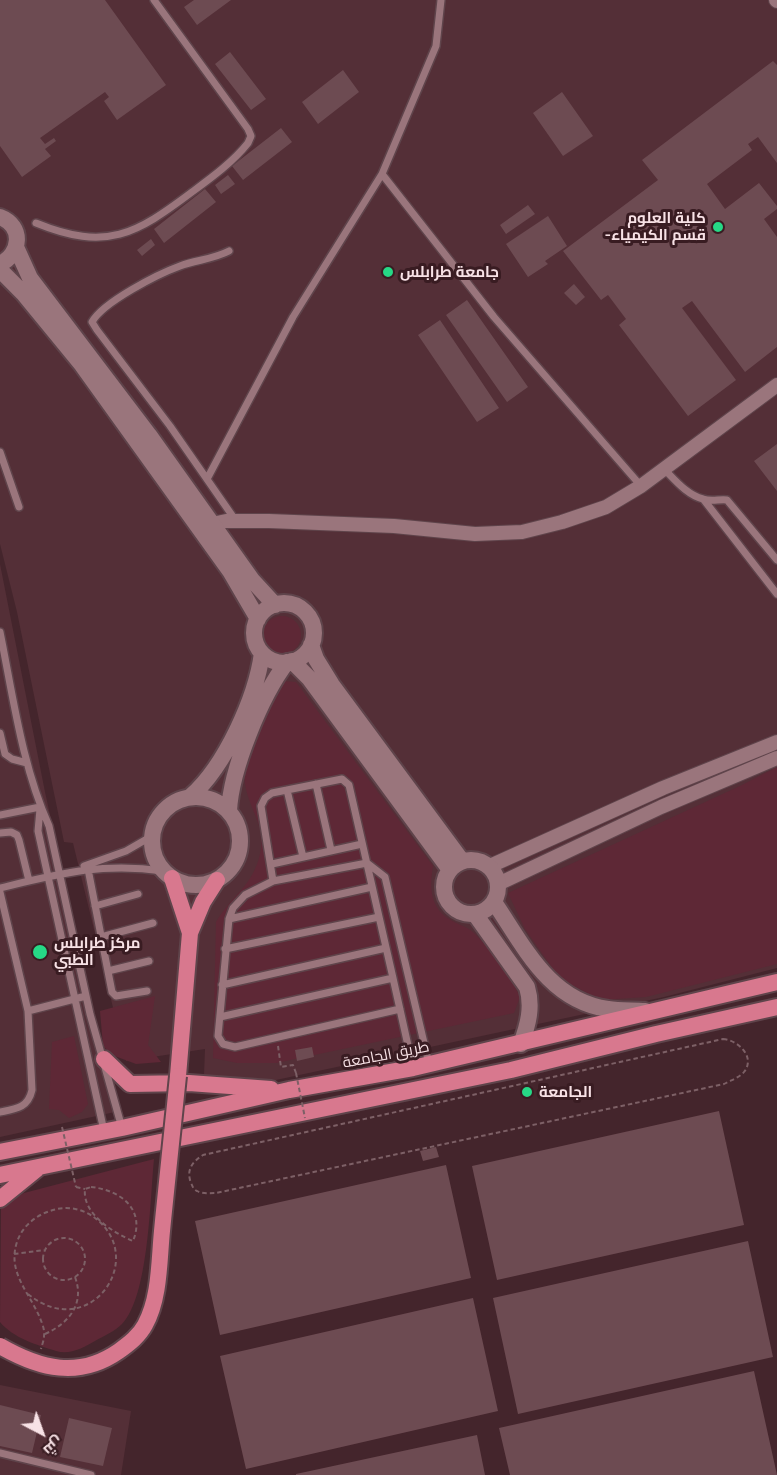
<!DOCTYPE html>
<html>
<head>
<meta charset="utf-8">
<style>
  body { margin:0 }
  #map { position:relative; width:777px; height:1475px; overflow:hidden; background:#44252c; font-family:Mulish,Cairo,sans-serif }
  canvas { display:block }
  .north { position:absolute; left:12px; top:1403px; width:60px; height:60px; -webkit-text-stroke:4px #391c22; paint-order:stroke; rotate:139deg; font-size:16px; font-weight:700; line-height:24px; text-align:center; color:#f8e2e6 }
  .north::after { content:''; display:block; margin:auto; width:21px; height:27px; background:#f8e2e6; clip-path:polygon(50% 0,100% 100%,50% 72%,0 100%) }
</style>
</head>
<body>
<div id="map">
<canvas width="777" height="1475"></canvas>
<div class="north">ش</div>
</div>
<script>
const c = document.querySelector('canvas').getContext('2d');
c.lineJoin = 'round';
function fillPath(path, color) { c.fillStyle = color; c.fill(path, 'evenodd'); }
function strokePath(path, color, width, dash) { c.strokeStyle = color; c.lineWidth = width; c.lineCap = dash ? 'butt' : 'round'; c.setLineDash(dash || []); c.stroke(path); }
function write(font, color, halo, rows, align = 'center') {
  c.font = font + ' Mulish,Cairo,sans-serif'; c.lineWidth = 6; c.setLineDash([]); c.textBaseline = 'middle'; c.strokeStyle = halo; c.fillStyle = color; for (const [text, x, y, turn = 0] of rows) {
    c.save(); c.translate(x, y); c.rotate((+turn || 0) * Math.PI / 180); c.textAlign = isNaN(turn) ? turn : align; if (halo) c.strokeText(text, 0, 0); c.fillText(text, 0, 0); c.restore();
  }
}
fillPath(new Path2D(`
  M0,0H777V968L664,997L276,1080L204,1075L205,1049L126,1061L73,843L64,842L17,612L0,544Z
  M0,564L45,792L115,1112L0,1137Z
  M0,1385L131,1411L121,1475H0Z`), '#542f37');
fillPath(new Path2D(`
  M263 635a19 19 0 1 1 38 0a19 19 0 1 1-38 0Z
  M282,681L296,682L433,866C430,884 429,904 446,917C455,924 465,925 474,933C493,952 509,973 520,997L514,1013L276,1063H237L213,1058L216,922C232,895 253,886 260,854C267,827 249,810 245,784C242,764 273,702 282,681Z
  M777,767V964L646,997L601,1000L560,979L525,929L508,893L740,786Z
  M155,996L148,1045L161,1062L136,1064L112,1055L103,1046L100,1011Z
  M74,1036L88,1104L82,1112L69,1118L59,1110L49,1109L52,1042Z
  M154,1159C150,1198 149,1296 122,1324C115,1331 104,1336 95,1341C83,1348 70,1355 56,1351C37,1345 13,1338 0,1322L1,1207L24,1193Z`), '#5e2836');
fillPath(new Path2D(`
  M0,0H105L166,85L117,120L104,101L109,97L105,92L40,138L45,144L54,138L56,141L45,149L51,156L22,177L0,146Z
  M194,0H231L197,25L184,7Z
  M230,52L266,99L251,110L215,64Z
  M773,61L777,65V163L758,137L748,144L752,150L707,184L725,209L759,183L777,206V209L764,219L777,237V347L745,372L692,301L682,308L736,380L688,416L619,325L626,319L608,295L601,300L563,251L658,180L642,160Z
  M343,70L359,92L318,124L302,102Z
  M562,92L593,136L563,156L533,113Z
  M281,128L292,142L243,180L232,166Z
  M228,175L235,184L221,194L215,185Z
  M205,189L216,202L164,243L154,229Z
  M528,205L535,214L506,234L500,225Z
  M548,216L567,246L545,261L548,264L528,277L506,244Z
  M151,239L155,245L142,256L137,250Z
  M574,284L585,297L576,305L564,293Z
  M467,300L528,387L507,402L446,315Z
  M440,320L499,408L477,422L418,335Z
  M777,444V491L754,461Z
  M312,1047L314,1057L297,1061L295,1050Z
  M719,1111L744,1225L497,1280L472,1166Z
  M436,1147L439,1157L423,1161L420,1151Z
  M446,1165L471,1278L220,1335L195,1221Z
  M748,1241L773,1357L518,1414L493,1298Z
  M473,1298L498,1411L246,1469L220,1356Z
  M754,1371L777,1475H510L499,1428Z
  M0,1405L41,1415L32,1453L0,1446Z
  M69,1418L112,1428L103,1466L60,1457Z
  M477,1435L485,1475H296V1474Z`), '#6d4b52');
const service = new Path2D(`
  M382,174L436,46L441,0
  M36,223C107,252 136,234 192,192C211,178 233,162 248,143L251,136L248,129L154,0
  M229,251C214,259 196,260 180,266C158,274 103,302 92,322L97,330L170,426L236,521
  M0,452L19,507
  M664,469C675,480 687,495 703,499C711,502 719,499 727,500L777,560
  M207,479L293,317L382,174L494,317L641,486
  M704,500L777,594
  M0,632C13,696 22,766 49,826L90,1014L122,1128
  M0,733L5,754L12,759L27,763
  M316,784L331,850
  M287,790L303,857
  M40,809L38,831L104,1131
  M0,815L40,807
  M0,833L11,832L17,835L19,840L29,881
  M272,864L362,844
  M84,866L126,851L152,836
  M88,869L112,992L116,996L147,991
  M273,881L367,863L385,877L429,1064
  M0,888C58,874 102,862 163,871
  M0,892L28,1011L32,1090C28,1108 16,1109 0,1112
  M95,906L138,894
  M229,919L372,887
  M101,937L153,923
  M225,949L379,917
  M108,971L149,961
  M222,985L386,948
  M400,1009L235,1047L223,1044L218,1036L229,919L233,908L245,895L273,881L261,806L265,798L272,793L342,779L349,785L393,978L413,1068
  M28,1011L86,996
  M220,1017L393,978
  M0,1453L91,1475`);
const minor = new Path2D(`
  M776,0L777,1
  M212,524L226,521H269L394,526L475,534L522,532L562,522L606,507L641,486L777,385
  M490,866L663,788L777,742
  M498,884L661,807L777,758`);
const tertiary = new Path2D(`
  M0,217C24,226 21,254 0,264
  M16,247L30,278L149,435L252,580L275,605
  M0,270L23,293L82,365L230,571L258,619
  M254 633a30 30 0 1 1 60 0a30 30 0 1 1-60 0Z
  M311,645L316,659L332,685L462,861
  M292,661L309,678L450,870
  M191,796C225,766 256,698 262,653
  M152 841a44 44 0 1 1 88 0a44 44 0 1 1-88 0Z
  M229,811C231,769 261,696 287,662
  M444 887a27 27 0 1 1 54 0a27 27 0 1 1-54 0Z
  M494,902C524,946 549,1001 608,1009C620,1011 633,1010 645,1011
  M475,914L527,987C533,1007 528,1025 521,1044`);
const trunk = new Path2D(`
  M172,878L190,933
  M104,1059L130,1084L189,1083L271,1089
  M178,1076L190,933L203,902L217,880
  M0,1152L122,1128L289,1090L413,1068L777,982
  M0,1175L511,1070L656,1034L777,1007
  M0,1199L37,1169`);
strokePath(service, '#5f444b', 10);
strokePath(minor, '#5f444b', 16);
strokePath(tertiary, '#5f444b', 20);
strokePath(trunk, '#5f444b', 20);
strokePath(new Path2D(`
  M723,1039C738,1040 756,1057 744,1072C739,1078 731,1080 724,1084L216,1193C210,1193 202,1194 197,1191C193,1189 193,1187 191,1183C186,1170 192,1162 203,1155Z
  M278,1046L281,1067L293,1065L296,1073
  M76,1187L85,1189
  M91,1187C120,1190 146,1209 133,1241C114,1233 82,1214 85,1189Z
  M43 1259a21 21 0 1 1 42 0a21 21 0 1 1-42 0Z
  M14,1254L44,1250
  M28,1294C89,1344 149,1259 95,1218C85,1210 70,1206 57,1209C39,1213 23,1224 17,1242C7,1272 29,1292 40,1318C42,1323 45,1330 44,1336C44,1340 42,1345 41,1349
  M45,1334C69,1323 85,1304 75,1277`), '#7d6066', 2, [4.5, 3]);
strokePath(service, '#9a757c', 7);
strokePath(minor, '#9a757c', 14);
strokePath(tertiary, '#9a757c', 16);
strokePath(trunk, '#d8788e', 16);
const trunkBridge = new Path2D(`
  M0,1346C40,1369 79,1379 119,1351C130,1343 139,1336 145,1325C160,1298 159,1261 162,1231C167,1179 173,1127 178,1076`);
strokePath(trunkBridge, '#5f444b', 20, []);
strokePath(new Path2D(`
  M296,1073L305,1118
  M62,1127L76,1187`), '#7d6066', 2, [4.5, 3]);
strokePath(trunkBridge, '#d8788e', 16);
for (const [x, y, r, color] of [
  [718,227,6,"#26d886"],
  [388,272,6,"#26d886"],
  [40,952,8,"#26d886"],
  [527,1092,6,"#26d886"]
]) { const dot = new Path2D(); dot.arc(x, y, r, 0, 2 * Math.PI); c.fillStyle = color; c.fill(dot); strokePath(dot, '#391c22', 2); }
write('bold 15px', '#f8e2e6', '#391c22', [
  ["كلية العلوم",706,218,"right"],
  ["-قسم الكيمياء",706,235,"right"],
  ["جامعة طرابلس",400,272],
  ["مركز طرابلس",54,943],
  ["الطبي",54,960],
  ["الجامعة",539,1092]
], 'left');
write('15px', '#f8e2e6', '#391c22', [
  ["طريق الجامعة",386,1055,-11]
]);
</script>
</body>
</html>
